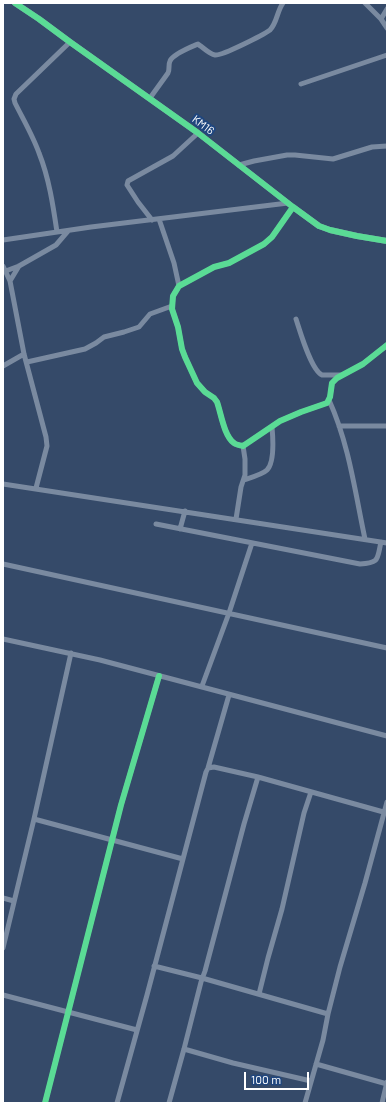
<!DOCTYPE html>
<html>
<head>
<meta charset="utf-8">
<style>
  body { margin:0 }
  #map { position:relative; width:390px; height:1106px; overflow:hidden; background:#354a69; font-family:Barlow,sans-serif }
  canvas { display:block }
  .frame { position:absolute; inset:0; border:4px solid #fff; pointer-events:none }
  .scale { position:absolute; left:244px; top:1072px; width:65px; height:18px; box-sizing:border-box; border:2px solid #fff; border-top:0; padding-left:5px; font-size:12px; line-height:14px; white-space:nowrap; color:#fff; -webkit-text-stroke:3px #1f467f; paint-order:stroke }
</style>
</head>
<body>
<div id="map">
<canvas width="390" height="1106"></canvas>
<div class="frame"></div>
<div class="scale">100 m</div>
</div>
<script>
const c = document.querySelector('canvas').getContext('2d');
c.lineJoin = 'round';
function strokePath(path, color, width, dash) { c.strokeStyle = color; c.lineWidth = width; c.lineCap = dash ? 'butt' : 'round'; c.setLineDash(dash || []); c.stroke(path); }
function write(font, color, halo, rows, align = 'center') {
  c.font = font + ' Barlow,sans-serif'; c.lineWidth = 4; c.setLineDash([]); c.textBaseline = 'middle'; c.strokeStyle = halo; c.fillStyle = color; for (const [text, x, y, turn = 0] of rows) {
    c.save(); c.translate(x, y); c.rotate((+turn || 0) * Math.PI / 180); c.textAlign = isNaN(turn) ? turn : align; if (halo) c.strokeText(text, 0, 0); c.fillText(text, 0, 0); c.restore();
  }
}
strokePath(new Path2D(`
  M365,3L381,19L387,28
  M381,19L387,9
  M301,84L387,55
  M150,98L168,73C170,69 168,65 170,61C173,54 191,47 198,44L199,45C204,48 209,54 215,55C222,56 263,35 270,30C277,23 277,11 283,3
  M239,165L254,161L287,155H295L333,159L372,147L387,146
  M293,207L272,237L264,244L229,263L214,267L179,286L173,296L172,309L178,327L182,349L185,357L197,383L205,392L214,398L217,402C221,413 224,436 234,443C236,445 239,445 243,446L280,421L301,412L327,403L330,397L332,383L337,378L363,364L387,345
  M159,219L174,263L179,286
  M152,220L138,202L127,185L128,181L173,156L198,133
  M57,232C53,205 49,178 39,153C33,136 23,119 15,103L14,99L16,94L70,42
  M3,240L91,227L288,203
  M3,266L10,281L24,354L46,437L47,446L36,488
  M3,272L19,266L56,245L68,231
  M10,281L19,266
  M296,319C300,331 311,370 322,375H340
  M27,362L85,349L96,343L104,337L124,332L139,327L150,314L172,306
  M3,366L24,354
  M329,400C349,444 355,492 365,539
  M339,426H387
  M244,480C250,478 263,474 267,470C275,462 273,438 272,427
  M3,484L387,543
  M236,519L241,487L245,475V459L243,446
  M156,524L360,564C380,563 377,559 381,542
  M180,529L185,511
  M3,564L387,648
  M3,639L100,660L387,736
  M202,686L229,613L252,543
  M208,768L214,767L258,777L387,813
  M34,819L183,859
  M3,898L14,901
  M3,948L34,819L71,653
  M154,966L202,978L328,1014
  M259,994L268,958L282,909L304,813L311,792
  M3,995L137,1030
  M184,1049L233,1063L311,1081
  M316,1064L387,1084
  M45,1103L121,805L159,676
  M117,1103C127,1067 137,1031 147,995C167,921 186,846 206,772L208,768L229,695
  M169,1103L184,1049L201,982L205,971L244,824L258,777
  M305,1103L323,1040L328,1014L340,967L365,883L387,802
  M382,1103L387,1082`), '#7a8aa0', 5);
strokePath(new Path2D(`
  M15,3L39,19L70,42L198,133L293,207L319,226L330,230L357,236L387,241`), '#7a8aa0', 6);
strokePath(new Path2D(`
  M15,3L39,19L70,42L198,133L293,207L319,226L330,230L357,236L387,241
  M293,207L272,237L264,244L229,263L214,267L179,286L173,296L172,309L178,327L182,349L185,357L197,383L205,392L214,398L217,402C221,413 224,436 234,443C236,445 239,445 243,446L280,421L301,412L327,403L330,397L332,383L337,378L363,364L387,345
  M45,1103L121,805L159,676`), '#5adb95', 6);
write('11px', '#fff', '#1f467f', [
  ["KM16",203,125,37]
]);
</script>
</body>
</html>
